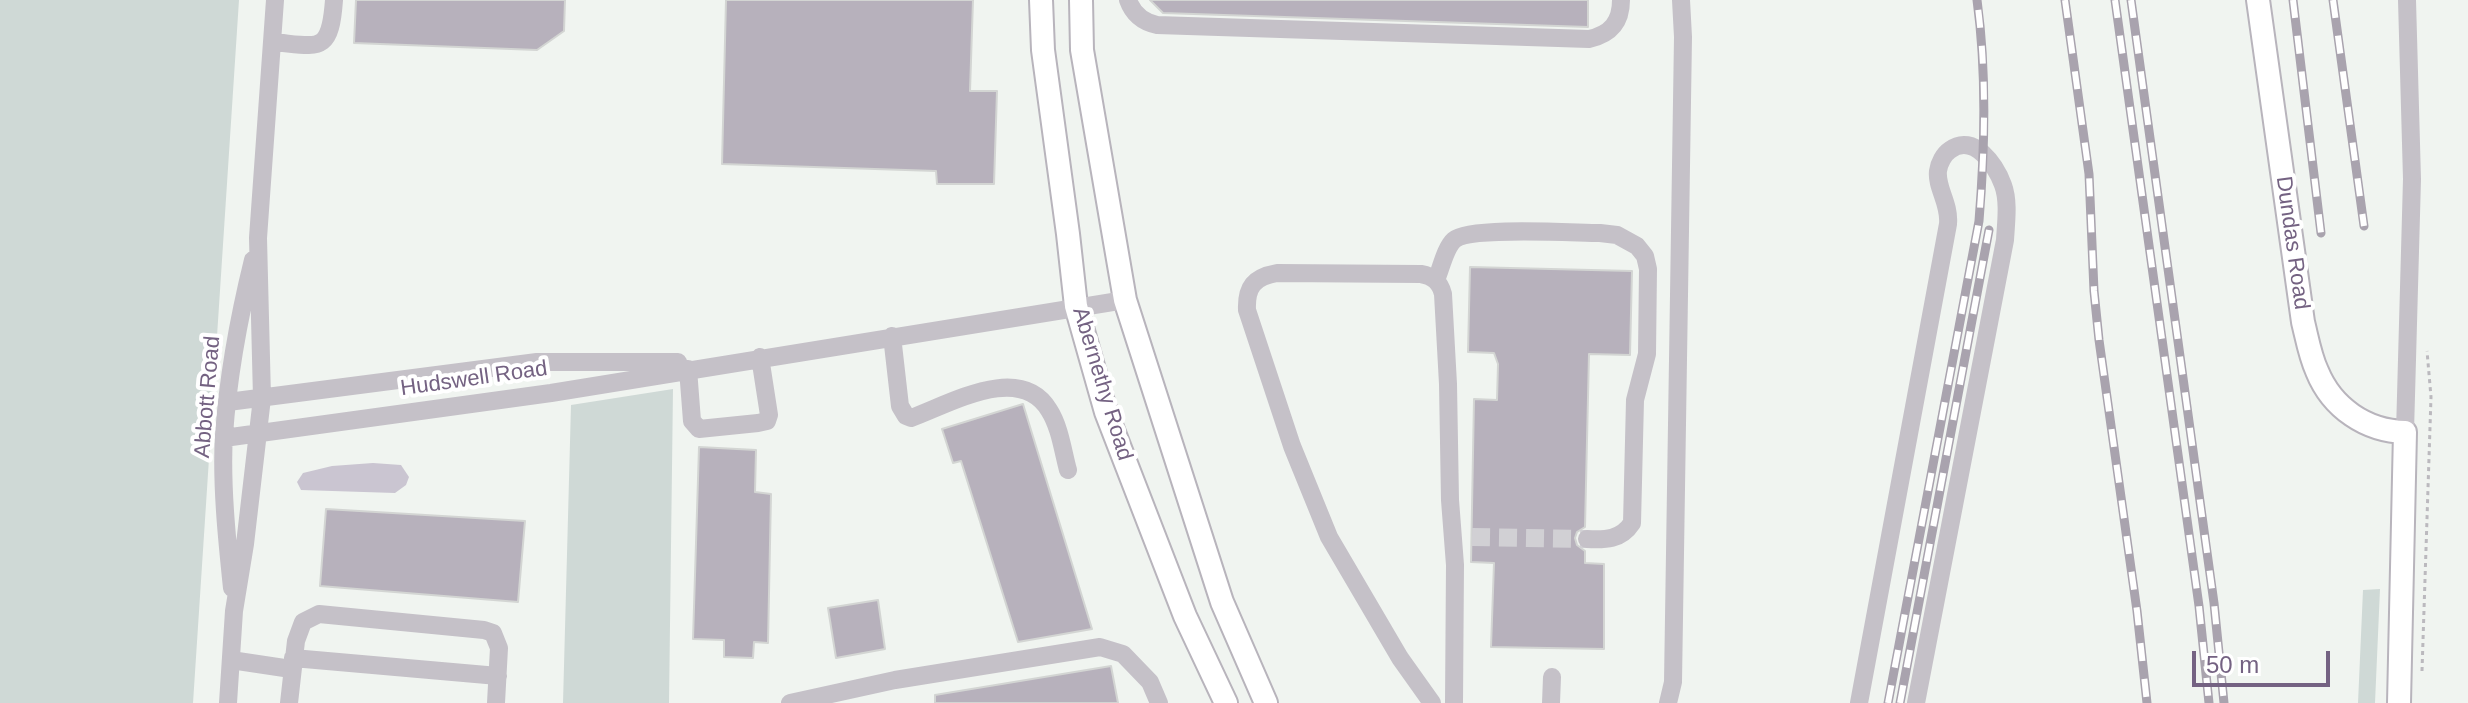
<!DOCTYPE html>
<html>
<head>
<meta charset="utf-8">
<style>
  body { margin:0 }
  #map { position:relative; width:2468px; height:703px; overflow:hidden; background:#f0f4f0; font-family:Arial,sans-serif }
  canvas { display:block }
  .scale { position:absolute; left:2192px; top:651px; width:138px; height:36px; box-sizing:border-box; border:4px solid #746282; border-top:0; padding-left:10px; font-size:24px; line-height:28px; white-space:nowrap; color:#746282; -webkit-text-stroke:6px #fff; paint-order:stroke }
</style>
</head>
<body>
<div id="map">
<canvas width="2468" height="703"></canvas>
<div class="scale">50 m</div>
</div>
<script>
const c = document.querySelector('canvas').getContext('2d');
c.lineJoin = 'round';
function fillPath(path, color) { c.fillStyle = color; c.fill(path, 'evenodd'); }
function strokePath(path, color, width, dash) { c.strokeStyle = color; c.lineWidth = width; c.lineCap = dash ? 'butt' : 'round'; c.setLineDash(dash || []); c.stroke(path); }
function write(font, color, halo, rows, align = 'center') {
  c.font = font + ' Arial,sans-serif'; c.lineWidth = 8; c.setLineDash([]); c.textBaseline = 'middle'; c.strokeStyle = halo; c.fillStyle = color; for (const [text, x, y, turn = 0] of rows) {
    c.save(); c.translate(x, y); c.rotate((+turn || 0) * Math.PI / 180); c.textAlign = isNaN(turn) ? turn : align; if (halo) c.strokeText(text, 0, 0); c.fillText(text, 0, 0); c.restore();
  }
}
fillPath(new Path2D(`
  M0,0H239L193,703H0Z
  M673,389L669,703H563L571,405Z
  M2380,589L2375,703H2358L2363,590Z`), '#cfd9d6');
fillPath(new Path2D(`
  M373,463L401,465L409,477L406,485L395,493L301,490L297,482L303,473L332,466Z`), '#cac5d1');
const building = new Path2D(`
  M356,0H565L564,31L537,50L354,43Z
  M726,0H973L970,91H997L994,184H937L936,171L722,164Z
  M1150,0H1588V27L1163,13Z
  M1470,267L1632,271L1630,355L1589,354L1585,527L1577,532L1575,538L1577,545L1585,551V563L1604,564V649L1491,647L1494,563L1471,562L1474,399L1497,400L1498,364L1494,353L1468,352Z
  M1023,404L1092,629L1018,642L961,461L953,463L942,429Z
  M699,447L756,450L755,492L771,494L768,643L754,642L753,658L724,657V640L693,639Z
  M326,509L525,521L518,602L320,586Z
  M878,600L885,649L836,658L828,608Z
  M1111,666L1118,703H935V695Z`);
fillPath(building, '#b7b1bc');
strokePath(building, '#d3d5d3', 2);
strokePath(new Path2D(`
  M1472,537L1587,539`), '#d1d0d4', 18, [18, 9]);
const major = new Path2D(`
  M1041,0L1043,50L1068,234L1076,306L1106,412L1185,616L1226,703
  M1081,0L1082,50L1125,300L1222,602L1266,703
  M2258,0L2303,322C2307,338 2310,356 2317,371C2332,408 2366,431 2405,432L2399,703`);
strokePath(major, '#b8b4bc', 26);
strokePath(new Path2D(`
  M2422,671L2431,397L2427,351`), '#bbb9be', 3, [4, 4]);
strokePath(new Path2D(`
  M1128,0C1133,14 1143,22 1157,25L1589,39C1611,34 1621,22 1621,0
  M272,42C319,46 330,55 334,0
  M1436,280C1441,269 1445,248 1454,240C1470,226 1575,233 1600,233L1617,235L1637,246L1645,256L1648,269L1647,354L1635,400L1632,523C1621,540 1605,540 1587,539
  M892,336L900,406L906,416L911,418C950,404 1020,362 1049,410C1060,427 1063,452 1068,470
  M688,369L692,421L699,429L758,423L767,421L769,415L760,357
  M228,402L537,362H678
  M2405,432L2412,179L2407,0
  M224,438L551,393L1125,300
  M232,588C227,540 221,482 224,435C228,376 239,317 253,260
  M293,658L498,676
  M231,660L291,669
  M228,703L234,611L245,544L262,398L258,238L275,0
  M289,703L296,641L303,622L319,614L484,630L493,633L499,648L496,703
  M790,703L895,680L1100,647L1123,654L1150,682L1159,703
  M1432,703L1400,658L1329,537L1292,446L1247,310C1246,287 1254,277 1277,273L1421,274C1433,276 1440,282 1443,294L1448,384L1450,500L1455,565L1454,703
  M1551,703L1552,677
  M1668,703L1673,682L1683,37L1681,0
  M1859,703L1948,224C1950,203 1936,188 1938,171C1939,163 1944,154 1950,150C1974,132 1996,166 2003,185C2009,201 2006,223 2005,240L1916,703`), '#c5c1c8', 18);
strokePath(major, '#fff', 22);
const rail = new Path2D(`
  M2065,0L2089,174L2094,291L2099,340L2137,611L2147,703
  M2115,0L2199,606L2209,703
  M2131,0L2214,603L2224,703
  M2293,0L2321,233
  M2333,0L2364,226
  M1888,703L1979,221C1985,148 1987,73 1977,0
  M1900,703L1989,230`);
strokePath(rail, '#a9a3ae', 9);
strokePath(rail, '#fff', 6, [18]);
write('22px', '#746282', '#fff', [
  ["Dundas Road",2292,243,82],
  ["Hudswell Road",474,379,-8],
  ["Abernethy Road",1102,384,73],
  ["Abbott Road",208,397,-85]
]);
</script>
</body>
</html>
